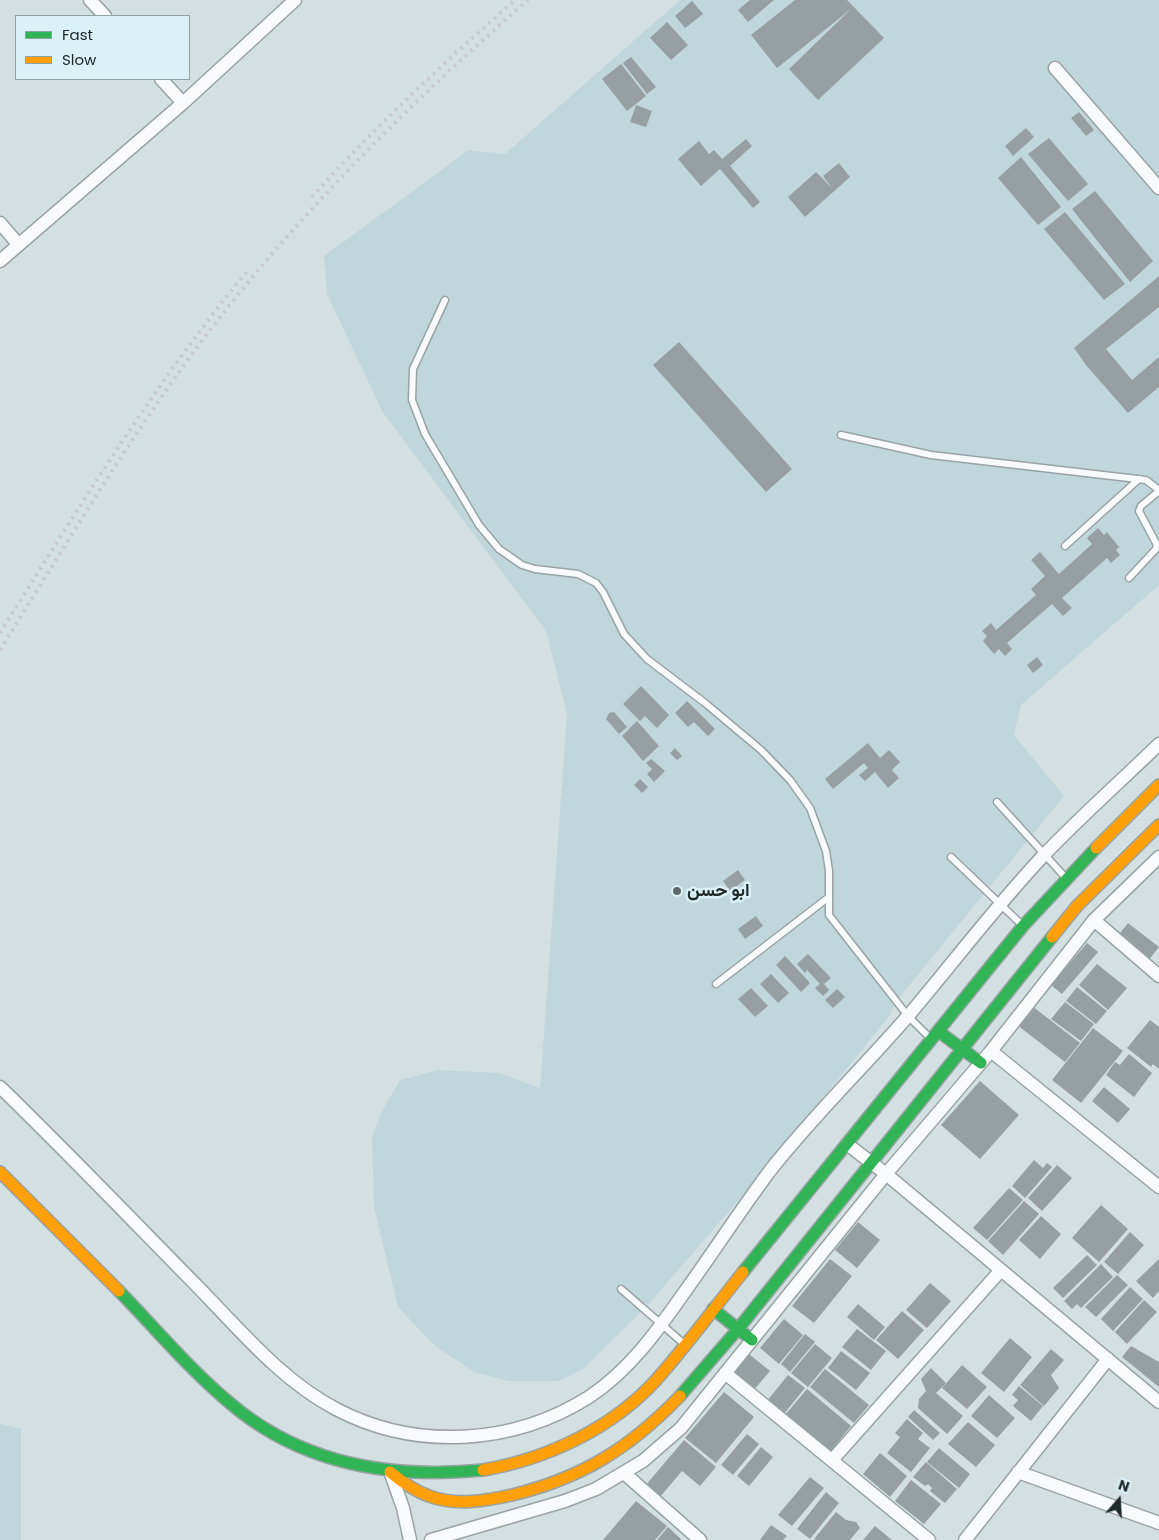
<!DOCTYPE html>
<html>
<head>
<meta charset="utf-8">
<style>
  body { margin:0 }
  #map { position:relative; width:1159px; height:1540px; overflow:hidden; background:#d3e0e2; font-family:Poppins,sans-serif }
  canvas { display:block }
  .legend { position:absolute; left:15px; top:15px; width:175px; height:65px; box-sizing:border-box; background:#daf2f6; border:1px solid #90a2a4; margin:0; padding:6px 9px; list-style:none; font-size:15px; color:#20292a }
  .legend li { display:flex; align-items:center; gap:10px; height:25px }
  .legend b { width:25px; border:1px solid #90a2a4 }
  .north { position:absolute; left:1094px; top:1475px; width:50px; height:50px; -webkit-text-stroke:4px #daf2f6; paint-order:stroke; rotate:19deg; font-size:14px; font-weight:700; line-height:20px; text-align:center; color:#20292a }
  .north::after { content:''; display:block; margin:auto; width:18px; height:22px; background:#20292a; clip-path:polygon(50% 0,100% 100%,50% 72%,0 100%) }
</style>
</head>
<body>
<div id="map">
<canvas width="1159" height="1540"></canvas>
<ul class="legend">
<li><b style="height:6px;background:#30b455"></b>Fast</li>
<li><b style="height:6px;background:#ff9f0a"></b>Slow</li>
</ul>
<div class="north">N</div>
</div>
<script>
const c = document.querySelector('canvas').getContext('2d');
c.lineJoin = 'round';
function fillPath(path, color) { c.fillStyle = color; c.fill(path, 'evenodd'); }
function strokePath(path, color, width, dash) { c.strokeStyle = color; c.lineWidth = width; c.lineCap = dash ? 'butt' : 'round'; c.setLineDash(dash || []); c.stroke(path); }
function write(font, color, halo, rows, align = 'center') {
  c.font = font + ' Poppins,Vazirmatn,sans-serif'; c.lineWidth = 5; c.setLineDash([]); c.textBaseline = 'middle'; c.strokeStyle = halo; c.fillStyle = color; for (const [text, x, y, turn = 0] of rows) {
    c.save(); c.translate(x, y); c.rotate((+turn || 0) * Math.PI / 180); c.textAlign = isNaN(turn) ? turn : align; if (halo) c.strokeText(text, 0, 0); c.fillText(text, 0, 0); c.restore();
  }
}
fillPath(new Path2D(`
  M680,0H1159V585L1021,705L1014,735L1064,796L894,1004L891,1014L756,1180L647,1306L583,1369L559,1381H509L476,1373L435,1346L398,1307L374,1207L372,1137L383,1109L400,1080L439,1070L499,1073L540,1088L567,714L546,631L382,411L327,294L324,256L469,150L505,154Z
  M0,1424L21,1429V1540H0Z`), '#bfd7da');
fillPath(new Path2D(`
  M750,0H774L748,22L738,10Z
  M795,0H847L884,38L818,100L789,69L851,9L777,68L751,35Z
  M692,1L703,14L685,28L675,16Z
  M667,22L688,45L671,60L650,38Z
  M631,57L656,87L647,94L623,63Z
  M621,64L646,96L627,111L602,79Z
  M636,105L652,111L646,127L630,122Z
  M1079,112L1094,130L1086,136L1071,118Z
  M1026,128L1034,137L1013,156L1005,146Z
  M1049,138L1088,184L1068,201L1028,154Z
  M746,139L752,146L730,166L760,202L753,208L720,169L701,186L678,159L699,141L709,154L714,150L722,159Z
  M1021,157L1061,207L1038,225L998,178Z
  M839,163L850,177L805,217L788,197L816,172L832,188L823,176Z
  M1095,191L1153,261L1130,282L1072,209Z
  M1065,212L1125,284L1104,300L1044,229Z
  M1159,276V307L1106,349L1132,380L1159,357V387L1128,413L1086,365L1074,348Z
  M679,342L792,469L766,492L653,365Z
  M1098,528L1104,535L1107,532L1119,547L1116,550L1120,555L1111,563L1107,558L1062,598L1072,608L1063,616L1052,604L1007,643L1012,649L1005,656L999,649L994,654L983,641L987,636L982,631L991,623L996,630L1036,595L1031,589L1045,576L1031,560L1040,552L1059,574L1092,544L1087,538Z
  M1037,657L1043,665L1033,673L1027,665Z
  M641,686L669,715L657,728L645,716L640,721L623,704Z
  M687,701L715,729L708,736L694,722L688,727L675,713Z
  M614,712L627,727L619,734L606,719L609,713Z
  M637,721L659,746L643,761L622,736Z
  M868,743L880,758L889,750L900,762L892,770L899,778L888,788L875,772L865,781L859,775L868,768L864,763L833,789L825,779Z
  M675,748L682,756L677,760L670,753Z
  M651,759L665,771L654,782L647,774L652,769L646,763Z
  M640,779L648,787L642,793L634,785Z
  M738,870L745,880L730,891L723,881Z
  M756,916L763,926L745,939L738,929Z
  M1128,923L1159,947L1147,962L1116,938Z
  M1087,943L1098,952L1062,994L1051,985Z
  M808,954L831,978L824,984L829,990L823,996L815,988L820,984L807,970L805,973L797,964Z
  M785,956L810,983L801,992L776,965Z
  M1097,964L1127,988L1108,1010L1079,985Z
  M771,974L789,993L778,1003L760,984Z
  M1077,987L1107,1011L1096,1024L1066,1001Z
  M751,988L768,1006L755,1017L738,999Z
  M837,989L845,997L833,1008L825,1000Z
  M1065,1002L1094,1024L1081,1041L1051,1019Z
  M1032,1006L1080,1043L1065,1062L1017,1025Z
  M1150,1020L1159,1027V1069L1153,1064L1151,1067L1127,1048Z
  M1093,1028L1123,1051L1081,1103L1052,1080Z
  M1129,1054L1152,1073L1134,1097L1106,1075L1115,1062L1120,1065Z
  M980,1081L1019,1115L980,1159L941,1125Z
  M1104,1087L1130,1109L1118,1123L1092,1101Z
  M1034,1160L1043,1168L1047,1163L1052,1167L1025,1198L1012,1186Z
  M1057,1165L1072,1178L1042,1211L1028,1198Z
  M1009,1188L1023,1200L987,1240L973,1228Z
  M1024,1201L1039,1214L1003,1255L988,1241Z
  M1101,1205L1128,1229L1099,1262L1072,1238Z
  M1041,1216L1061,1234L1040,1259L1019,1240Z
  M858,1222L880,1240L857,1268L835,1250Z
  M1130,1232L1144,1245L1118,1274L1104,1262Z
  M1087,1255L1097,1265L1063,1298L1053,1288Z
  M830,1259L852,1276L814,1323L792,1306Z
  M1159,1259V1291L1153,1298L1136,1281Z
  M1101,1264L1113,1277L1081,1308L1077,1304L1072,1309L1064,1301Z
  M1117,1275L1128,1285L1096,1317L1085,1307Z
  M930,1283L951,1301L927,1328L906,1310Z
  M1130,1287L1143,1299L1113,1331L1101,1319Z
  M1144,1300L1157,1312L1127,1344L1115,1332Z
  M858,1304L885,1327L874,1340L847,1317Z
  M902,1311L924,1330L898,1359L876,1340Z
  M784,1319L803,1335L779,1364L760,1348Z
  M857,1329L886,1351L871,1370L842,1347Z
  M805,1334L815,1342L790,1372L781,1364Z
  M1010,1338L1032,1357L1004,1392L981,1373Z
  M815,1344L832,1358L808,1387L791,1373Z
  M1131,1346L1159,1362V1387L1122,1357Z
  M1051,1349L1064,1360L1051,1375L1059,1388L1044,1406L1020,1385Z
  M841,1351L870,1373L856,1390L828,1368Z
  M749,1354L770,1371L752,1392L732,1374Z
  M962,1365L987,1387L967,1409L942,1388Z
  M931,1368L946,1383L936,1393L963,1416L947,1434L918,1408L919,1399L926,1391L921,1379Z
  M825,1369L869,1405L854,1423L810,1387Z
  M788,1375L805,1388L783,1415L767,1401Z
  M1019,1386L1043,1406L1031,1421L1013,1406L1018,1400L1012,1395Z
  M807,1389L851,1426L830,1452L785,1415Z
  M724,1392L754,1417L716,1463L685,1438Z
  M989,1395L1015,1418L997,1438L971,1416Z
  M914,1410L940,1433L933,1440L908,1417Z
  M907,1419L923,1433L918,1439L930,1448L911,1472L887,1453L900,1437L895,1433Z
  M968,1422L995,1445L976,1467L948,1444Z
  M747,1434L759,1444L733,1475L721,1465Z
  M684,1440L716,1467L700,1486L682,1471L659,1498L645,1486Z
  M761,1447L773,1457L749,1486L737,1476Z
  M939,1448L970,1474L959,1488L927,1462Z
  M880,1453L907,1476L890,1497L863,1474Z
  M926,1462L957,1489L945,1503L930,1491L932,1488L928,1484L925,1486L913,1477Z
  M810,1477L824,1488L792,1526L778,1515Z
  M911,1480L941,1504L924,1524L895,1501Z
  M826,1492L839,1503L810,1539L797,1529Z
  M636,1501L667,1526L655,1540H603Z
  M836,1512L846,1520L856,1522L860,1528L850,1540H816L814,1539Z
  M771,1525L787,1536L783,1540H760Z
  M875,1526L892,1540H863Z
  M668,1527L681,1539L680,1540H657Z`), '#96a0a2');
const lane = new Path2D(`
  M445,300L413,369L412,400L425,434L479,525L499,549L522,565L535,569L578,574L596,583L603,592L624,634L647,659L705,703L761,750L790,780L810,808L826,851L829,871V915L908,1016L931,1039
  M841,435L931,455L1146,480L1159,490
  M1065,546L1139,479
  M1129,578L1156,549L1157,545L1139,511L1141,506L1159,491
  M997,802L1065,877
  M951,857L1022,925
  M716,984L829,897
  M621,1289L683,1343`);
const street = new Path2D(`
  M90,0L105,16
  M1055,68L1159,188
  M161,79L183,103
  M0,223L18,244
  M0,261L183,103L295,0
  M1094,920L1159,976
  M991,1051L1159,1187
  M0,1087C67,1152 132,1220 198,1287C240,1330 282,1381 336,1409C416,1451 513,1445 589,1397C630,1370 658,1330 686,1290C714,1251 740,1211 769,1172C812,1117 863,1068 908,1016C953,963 995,907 1043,856C1080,817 1121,781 1159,744
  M847,1144L886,1174L1159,1402
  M725,1373L929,1540
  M833,1459L1001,1270
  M1018,1472L1159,1523
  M624,1473L700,1540
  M391,1474L403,1508L410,1540
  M431,1540L565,1501L596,1489L643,1461L681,1428L886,1174L991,1051L1094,920L1159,857
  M965,1540L1108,1359`);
const fast = new Path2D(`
  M938,1031L981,1063
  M743,1272L1023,926L1096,848
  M119,1291C156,1329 190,1370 231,1404C303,1465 392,1479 483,1470
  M713,1309L752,1340
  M680,1396L738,1329L1052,937`);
const slow = new Path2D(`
  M1096,848L1159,785
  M1052,937L1077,906L1159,825
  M0,1172L119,1291
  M483,1470C547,1459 613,1428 657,1379C687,1345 715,1307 743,1272
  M390,1472C402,1482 414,1491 429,1496C455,1506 485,1501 512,1495C582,1478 630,1448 680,1396`);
strokePath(lane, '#99a3a4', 9);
strokePath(street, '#99a3a4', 15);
strokePath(fast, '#99a3a4', 14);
strokePath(slow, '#99a3a4', 14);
strokePath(lane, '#f8fafb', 6);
strokePath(street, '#f8fafb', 12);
strokePath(fast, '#30b455', 11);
strokePath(slow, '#ff9f0a', 11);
strokePath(new Path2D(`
  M312,197C375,126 444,63 515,0
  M0,633C78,509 154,384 248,270
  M0,650C65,546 128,440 201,342C297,215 409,104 528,0`), '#c5c9ca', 4, [2.5, 5]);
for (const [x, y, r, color] of [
  [677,891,5,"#5f696a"]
]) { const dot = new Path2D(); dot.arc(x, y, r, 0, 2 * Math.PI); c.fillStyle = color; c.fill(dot); strokePath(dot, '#daf2f6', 2); }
write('bold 18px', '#20292a', '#daf2f6', [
  ["ابو حسن",687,891]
], 'left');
</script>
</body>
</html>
